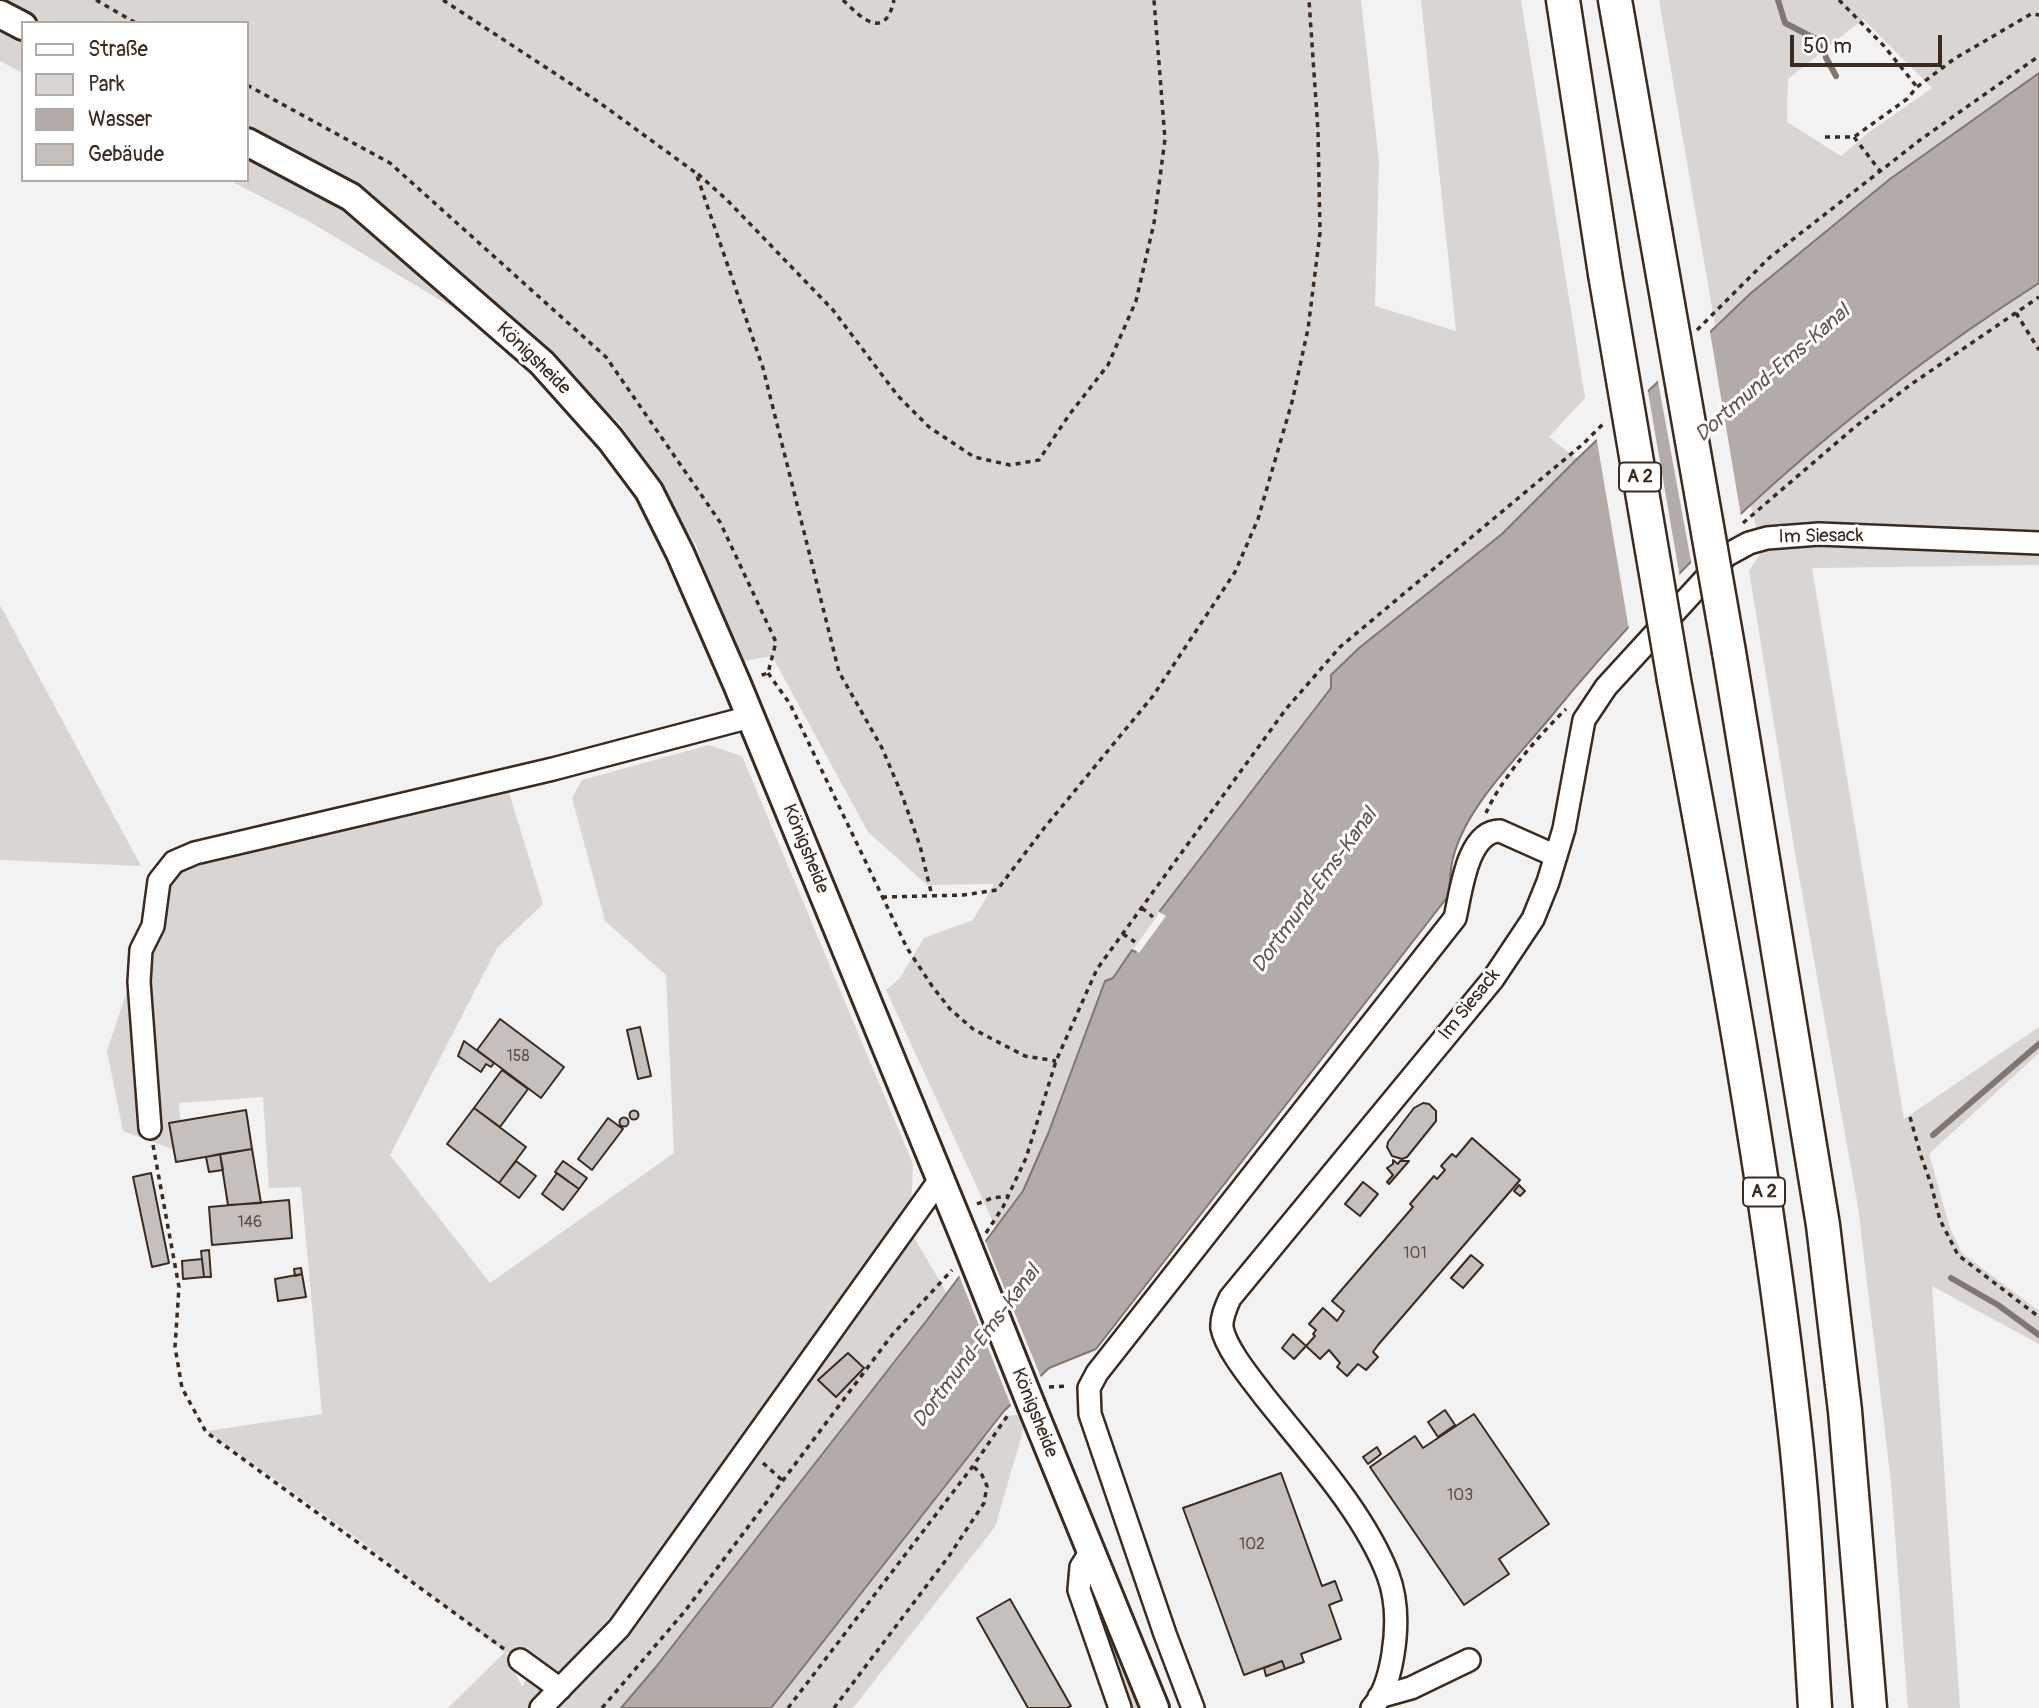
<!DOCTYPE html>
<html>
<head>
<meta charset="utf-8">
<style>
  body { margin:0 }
  #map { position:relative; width:2039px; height:1708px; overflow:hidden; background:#f3f2f2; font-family:Pangolin,sans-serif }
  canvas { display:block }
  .legend { position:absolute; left:21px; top:21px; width:228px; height:161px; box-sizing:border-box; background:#fff; border:2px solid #b1aaa5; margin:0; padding:9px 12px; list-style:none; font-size:21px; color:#3b2a1e }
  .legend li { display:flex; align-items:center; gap:14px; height:35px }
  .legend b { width:35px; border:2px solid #b1aaa5 }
  .scale { position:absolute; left:1790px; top:35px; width:152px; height:32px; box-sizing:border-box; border:4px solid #3b2a1e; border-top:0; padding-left:9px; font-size:21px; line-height:24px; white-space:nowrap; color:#3b2a1e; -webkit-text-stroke:5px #fff; paint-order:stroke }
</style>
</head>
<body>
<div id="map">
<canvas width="2039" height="1708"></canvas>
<ul class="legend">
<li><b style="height:9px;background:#fff"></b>Straße</li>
<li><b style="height:19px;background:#d8d5d2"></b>Park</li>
<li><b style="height:19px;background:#b2aba7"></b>Wasser</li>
<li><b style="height:19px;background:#c6c0bd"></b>Gebäude</li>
</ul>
<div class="scale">50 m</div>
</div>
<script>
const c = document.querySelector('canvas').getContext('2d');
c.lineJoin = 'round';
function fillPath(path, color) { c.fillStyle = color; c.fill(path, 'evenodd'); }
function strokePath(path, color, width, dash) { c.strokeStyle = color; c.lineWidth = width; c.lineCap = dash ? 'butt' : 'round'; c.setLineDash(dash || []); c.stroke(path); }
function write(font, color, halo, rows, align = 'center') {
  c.font = font + ' Pangolin,sans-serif'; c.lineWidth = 6; c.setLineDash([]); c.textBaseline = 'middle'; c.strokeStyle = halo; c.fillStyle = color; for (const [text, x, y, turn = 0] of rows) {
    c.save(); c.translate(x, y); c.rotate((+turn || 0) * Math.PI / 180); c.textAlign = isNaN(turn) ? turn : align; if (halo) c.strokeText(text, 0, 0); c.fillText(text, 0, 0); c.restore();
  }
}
fillPath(new Path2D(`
  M0,0H1361L1379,162L1375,306L1456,331L1421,0H1521L1585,398L1549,437L1577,459L1502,534L1359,647L1331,675V688L1135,953L1132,951L1113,979L1105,981L1048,1134L1023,1191L996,1228L886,990L900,978L924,938L973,920L994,884L927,885L868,832L772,656L738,662L696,545L619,422L550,366L310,222L229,180H247V23H23V73L0,61Z
  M1659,0H2039V73C1927,151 1818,234 1715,325ZM1863,19L1932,88L1868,133L1841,156L1787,122L1788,79Z
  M2039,283V565L1812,568L1904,1119L2039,1027V1053L1929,1154L1950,1228L1962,1253L2039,1311V1344L1932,1286L1960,1708H1908L1891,1482L1858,1207L1796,859L1749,571L1762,550L1750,503C1842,423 1936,349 2039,283Z
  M0,605L141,866L0,860Z
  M709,745L742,756L913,1164L910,1231L947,1293L656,1667L621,1708H448L505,1652L358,1539L207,1431L322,1414L301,1187L269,1188L263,1097L179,1103L183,1153L123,1131L107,1051L141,949L174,864L504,776L543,904L497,948L390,1155L490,1283L674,1153L666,975L605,921L572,798L582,780ZM506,1652L536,1662L522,1687L506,1653Z
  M1028,1414L995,1527L853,1708H771L979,1443L1006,1416Z
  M1093,1591L1096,1593L1144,1708H1128L1090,1595Z`), '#d8d5d2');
const water = new Path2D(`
  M2039,73V283C1853,402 1688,548 1549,719C1516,759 1466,807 1453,858C1450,869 1450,883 1449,895L1096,1349L1049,1368L1004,1411L771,1708H621L656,1667L927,1320L1023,1191L1048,1134L1105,981L1113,978L1132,950L1135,952L1162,915L1159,912L1331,688V675L1359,648L1502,534L1577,459L1751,293L1890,179Z`);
fillPath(water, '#b2aba7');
strokePath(water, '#827770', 2);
fillPath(new Path2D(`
  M1709,326L1741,516L1692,567L1657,376Z
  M1647,386L1680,578L1629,630L1596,435Z
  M1158,911L1166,916L1139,953L1131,947L1134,948L1158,915Z
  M984,1238L1042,1380L1012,1408L958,1273Z`), '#f3f2f2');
strokePath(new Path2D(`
  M1778,0L1785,23L1816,39L1836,76
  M1933,1135L2039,1044
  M1951,1278L1998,1305L2039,1335`), '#827770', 6);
const building = new Path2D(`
  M500,1019L564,1067L541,1098L477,1050Z
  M640,1027L651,1076L638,1079L627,1030Z
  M464,1041L494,1063L491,1067L486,1064L481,1072L458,1056Z
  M502,1070L528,1089L500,1127L474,1108Z
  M1423,1103L1429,1104L1436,1111V1121L1407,1157L1402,1159L1392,1156L1387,1147L1388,1142L1414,1108Z
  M474,1108L526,1147L499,1183L447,1144Z
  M246,1110L252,1149L176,1162L169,1123Z
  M629.5 1115a4.5 4.5 0 1 1 9 0a4.5 4.5 0 1 1-9 0Z
  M619.5 1122a4.5 4.5 0 1 1 9 0a4.5 4.5 0 1 1-9 0Z
  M608,1118L623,1129L592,1170L578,1159Z
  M1472,1138L1520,1180L1378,1345L1373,1352L1378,1357L1366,1370L1358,1364L1347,1376L1337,1367L1340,1363L1329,1350L1320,1359L1306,1346L1315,1336L1313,1334L1316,1330L1309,1324L1323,1308L1337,1321L1344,1311L1332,1301L1413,1207L1410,1204L1434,1176L1437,1179L1445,1170L1441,1166L1452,1154L1456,1157Z
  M252,1149L261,1203L228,1205L220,1154Z
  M220,1154L223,1170L209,1172L206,1157Z
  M1393,1160L1398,1164L1400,1161H1409L1389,1184L1387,1182L1393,1175L1387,1168L1393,1164Z
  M516,1161L536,1176L519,1198L499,1183Z
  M563,1161L587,1178L579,1189L555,1172Z
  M151,1173L169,1263L152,1267L133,1177Z
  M557,1173L579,1189L563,1210L542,1194Z
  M1363,1182L1378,1194L1360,1216L1345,1204Z
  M1519,1185L1525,1191L1520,1196L1514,1191Z
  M289,1200L292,1238L212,1245L209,1207Z
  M209,1250L211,1277H204L201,1251Z
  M1471,1255L1483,1265L1463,1288L1451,1278Z
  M202,1259L204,1277L183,1279L182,1261Z
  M301,1268L302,1274L295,1276L294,1269Z
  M302,1274L306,1297L278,1301L275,1279Z
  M1293,1334L1306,1346L1294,1359L1282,1348Z
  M848,1353L864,1368L836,1397L818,1380Z
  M1445,1410L1455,1425L1438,1437L1428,1422Z
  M1474,1414L1549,1524L1499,1559L1509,1574L1464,1605L1370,1467L1415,1436L1423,1448Z
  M1377,1447L1381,1454L1368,1464L1363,1457Z
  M1281,1473L1322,1586L1335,1581L1342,1600L1329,1605L1341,1639L1301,1654L1304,1662L1285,1669L1282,1661L1244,1675L1183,1508Z
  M1010,1599L1071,1706L1067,1708H1028L977,1618Z
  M1282,1661L1285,1669L1266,1676L1264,1668Z`);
fillPath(building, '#c6c0bd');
strokePath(building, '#3b2a1e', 2);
const minor = new Path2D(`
  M150,1128L139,982L141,950L153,926L159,881L174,862L195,853L553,769L750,717
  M1090,1553L1081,1567L1079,1590L1120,1708
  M520,1660L560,1689
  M1379,1697L1411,1688L1469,1660
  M541,1708L619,1628L941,1178
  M1193,1708L1165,1634L1090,1414L1089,1388L1097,1373L1455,918C1461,893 1467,831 1500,831L1556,856
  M1372,1708C1385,1694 1390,1673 1393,1654C1397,1629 1397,1599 1388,1575C1364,1512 1306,1449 1264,1396C1252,1380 1226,1349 1222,1328C1221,1318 1226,1307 1230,1298L1493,979L1533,919L1548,882L1564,829L1584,720L1606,687L1727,555L1749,543L1767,538L1819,534L2039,543`);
const major = new Path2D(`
  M0,14L23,26
  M247,142L351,197L542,363L610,439L649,491L680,553L737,684L965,1239
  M1032,1407L1155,1708`);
const highway = new Path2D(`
  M1563,0L1605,274
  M1615,0L1655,230
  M1729,652L1823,1225L1845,1411L1870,1708
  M1674,680C1720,927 1766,1173 1794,1423C1805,1517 1809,1613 1815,1708`);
strokePath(minor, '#3b2a1e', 26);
strokePath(major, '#3b2a1e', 32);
strokePath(highway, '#3b2a1e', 37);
strokePath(new Path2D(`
  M96,0L136,23
  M443,0L600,103L696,173L763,368L839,672L882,748L902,795L920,846L932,896
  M843,0C862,19 885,41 894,0
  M1839,0L1884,46L1917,87
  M247,85L390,163L606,357L720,522L776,642L768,673L759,676
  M1825,137H1854L1907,99L1917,87L1954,59L2031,14L2039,15
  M1854,137L1880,171
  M698,174L727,200L833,310L898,396L929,427L974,457L1010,465L1039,460L1069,415L1108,365L1136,301L1154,223L1165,139L1154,0
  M2016,313L2039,350
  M1697,330L1769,258L1920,140L2039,56
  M1743,523L1856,426L1913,383L2039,297
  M768,673L790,704L907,948L932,986L950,1009L973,1029L1025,1056L1056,1061
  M1486,813C1500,780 1540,734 1566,709
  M882,897L963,895L997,890L1045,827L1153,696L1235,572L1258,519L1292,402L1308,329L1320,233L1318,131L1309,0
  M1142,908L1153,917
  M1123,934L1135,942
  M1910,1117L1921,1156L1931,1184L1940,1220L1958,1255L2039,1317
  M153,1145L179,1287L175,1347L182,1388L206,1432L504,1649
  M977,1204L992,1198L1008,1196
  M986,1233L1003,1207L1026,1158L1056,1061L1097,969L1286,709L1340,647L1583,444L1605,422
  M1049,1387L1069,1386
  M763,1463L782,1480
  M602,1708L685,1611L892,1335L952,1270
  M788,1708L973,1466L1010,1412
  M834,1708L949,1556L984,1503L987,1486L982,1475L974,1467`), '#3b2a1e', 3.5, [5, 5]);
strokePath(minor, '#fff', 21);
strokePath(major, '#fff', 26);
strokePath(highway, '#fff', 32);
const majorBridge = new Path2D(`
  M965,1239L1032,1407`);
const highwayBridge = new Path2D(`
  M1655,230L1729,652
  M1605,274L1674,680`);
strokePath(majorBridge, '#3b2a1e', 32, []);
strokePath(highwayBridge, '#3b2a1e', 37, []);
strokePath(majorBridge, '#fff', 26);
strokePath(highwayBridge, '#fff', 32);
write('16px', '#5e5046', null, [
  ["158",518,1057],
  ["146",250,1223],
  ["101",1415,1254],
  ["103",1460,1496],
  ["102",1252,1545]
]);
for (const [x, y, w] of [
  [1640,477,42],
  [1764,1192,42]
]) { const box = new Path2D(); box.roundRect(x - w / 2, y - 14.5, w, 29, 5); c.fillStyle = '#fff'; c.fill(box); strokePath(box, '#3b2a1e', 2); }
write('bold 18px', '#3b2a1e', null, [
  ["A 2",1640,477],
  ["A 2",1764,1192]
]);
write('19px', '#3b2a1e', '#fff', [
  ["Königsheide",533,359,44],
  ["Im Siesack",1821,537,-1],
  ["Königsheide",805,849,68],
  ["Im Siesack",1470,1005,-51],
  ["Königsheide",1034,1413,68]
]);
write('italic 21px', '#65574e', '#fff', [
  ["Dortmund-Ems-Kanal",1773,374,-41],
  ["Dortmund-Ems-Kanal",1315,891,-54],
  ["Dortmund-Ems-Kanal",977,1347,-53]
]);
</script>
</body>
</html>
